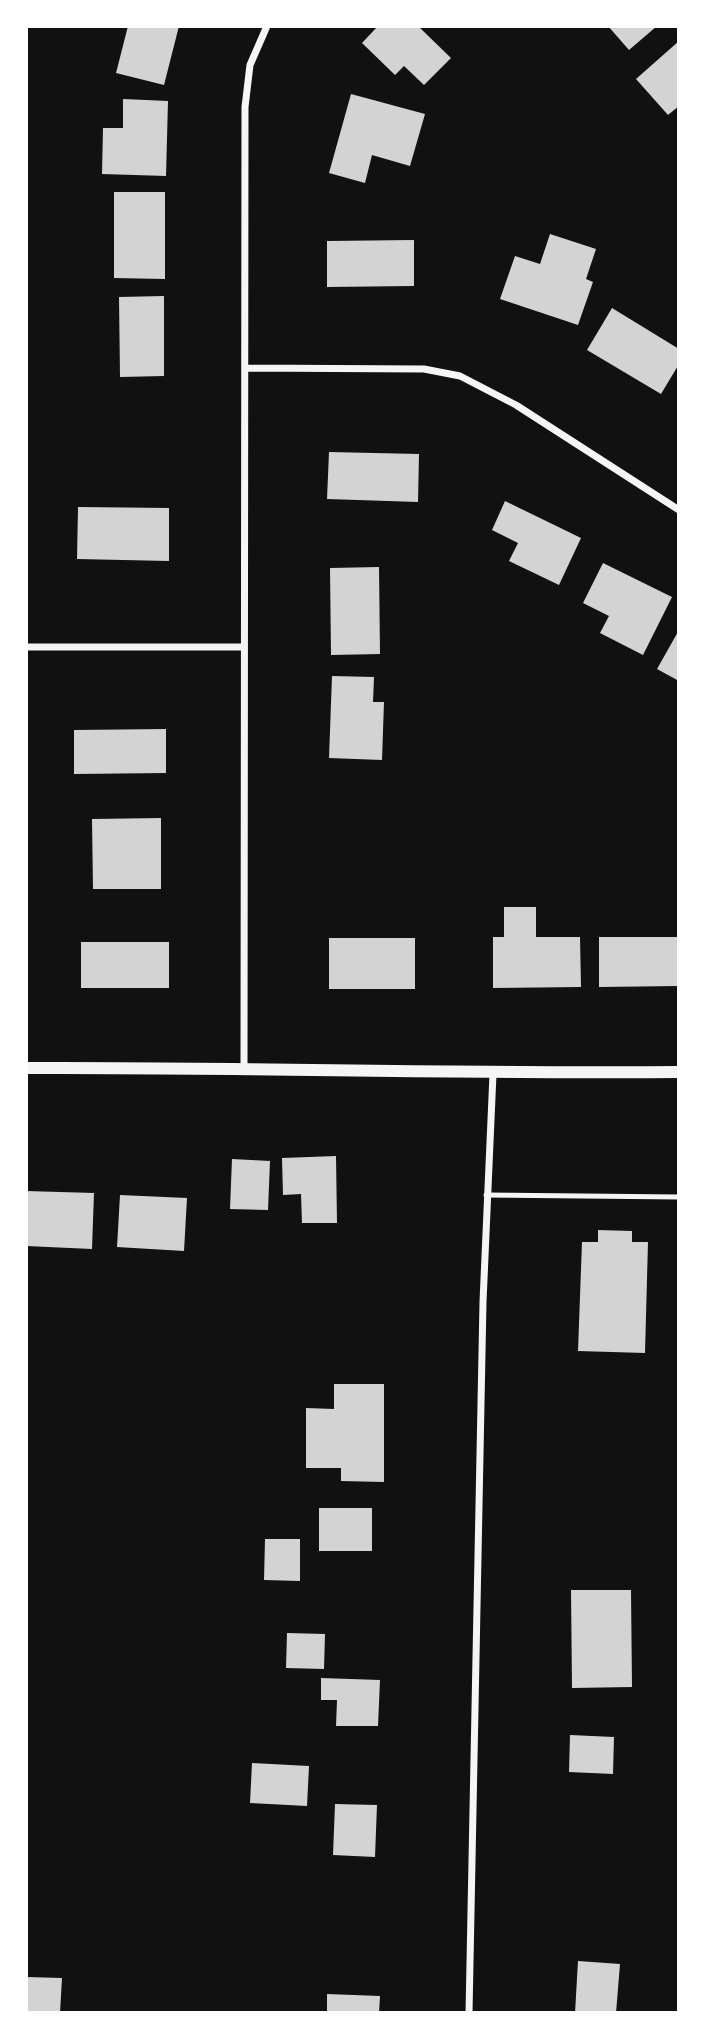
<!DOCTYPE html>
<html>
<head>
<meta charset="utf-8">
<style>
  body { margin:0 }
  #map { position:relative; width:705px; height:2039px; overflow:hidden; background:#111; font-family:"Roboto Serif",serif }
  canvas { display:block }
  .frame { position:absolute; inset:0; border:28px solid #fff; pointer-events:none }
</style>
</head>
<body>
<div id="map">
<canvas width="705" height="2039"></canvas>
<div class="frame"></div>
</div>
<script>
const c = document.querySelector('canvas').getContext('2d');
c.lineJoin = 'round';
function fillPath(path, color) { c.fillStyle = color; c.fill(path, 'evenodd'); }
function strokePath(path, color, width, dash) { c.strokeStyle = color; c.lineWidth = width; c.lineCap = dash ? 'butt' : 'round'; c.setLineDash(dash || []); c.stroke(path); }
fillPath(new Path2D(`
  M128,26H179L164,85L116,73Z
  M378,26H418L451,58L424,85L404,66L395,75L362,43Z
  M608,26H657L629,50Z
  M679,41V106L668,115L636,79Z
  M351,94L425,114L410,166L372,155L365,183L329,173Z
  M123,99L168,101L166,176L102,174L103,128H123Z
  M114,192H165V279L114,278Z
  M550,234L596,249L586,279L593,282L578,325L500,299L515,256L540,264Z
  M414,240V286L327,287V241Z
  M164,296V376L120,377L119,297Z
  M612,308L679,349V364L661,394L587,350Z
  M329,452L419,454L418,502L327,499Z
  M505,501L581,538L559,585L509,561L518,543L492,530Z
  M78,507L169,508V561L77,559Z
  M603,563L672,597L643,655L600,633L609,616L583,603Z
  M379,567L380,654L331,655L330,568Z
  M679,630V681L657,669Z
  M332,676L374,677L373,702H384L382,760L329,758Z
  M166,729V773L74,774V730Z
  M161,818V889H93L92,819Z
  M504,907H536V937H580L581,987L493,988V937H504Z
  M599,937H679V986L599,987Z
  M329,938H415V989H329Z
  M81,942H169V988H81Z
  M336,1156L337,1223H302L301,1194L283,1195L282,1158Z
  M232,1159L270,1161L268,1210L230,1209Z
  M26,1191L94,1193L92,1249L26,1246Z
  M120,1195L187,1198L184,1251L117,1247Z
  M598,1230L632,1231V1242H648L645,1353L578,1351L582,1242H598Z
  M334,1384H384V1482L341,1481V1468H306V1408L334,1409Z
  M319,1508H372V1551H319Z
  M265,1539H300V1581L264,1580Z
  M571,1590H631L632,1687L572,1688Z
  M287,1633L325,1634L324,1669L286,1668Z
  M321,1678L380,1680L378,1726H336L337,1700H321Z
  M570,1735L614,1737L613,1774L569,1772Z
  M252,1763L309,1766L307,1806L250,1803Z
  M335,1804L377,1805L375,1857L333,1855Z
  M578,1961L620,1964L616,2013H575Z
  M26,1977L62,1978L60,2013H26Z
  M327,1994L380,1996L379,2013H327Z`), '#d3d3d3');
strokePath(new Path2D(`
  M486,1195L679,1197`), '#f5f5f5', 5);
strokePath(new Path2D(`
  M245,368L424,369L460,376L516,405L679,510
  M26,647H243
  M244,1067L245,107L250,65L267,26
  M469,2013L483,1302L493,1074`), '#f5f5f5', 7);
strokePath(new Path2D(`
  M26,1068C244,1067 461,1074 679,1072`), '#f5f5f5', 12);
</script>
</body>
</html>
